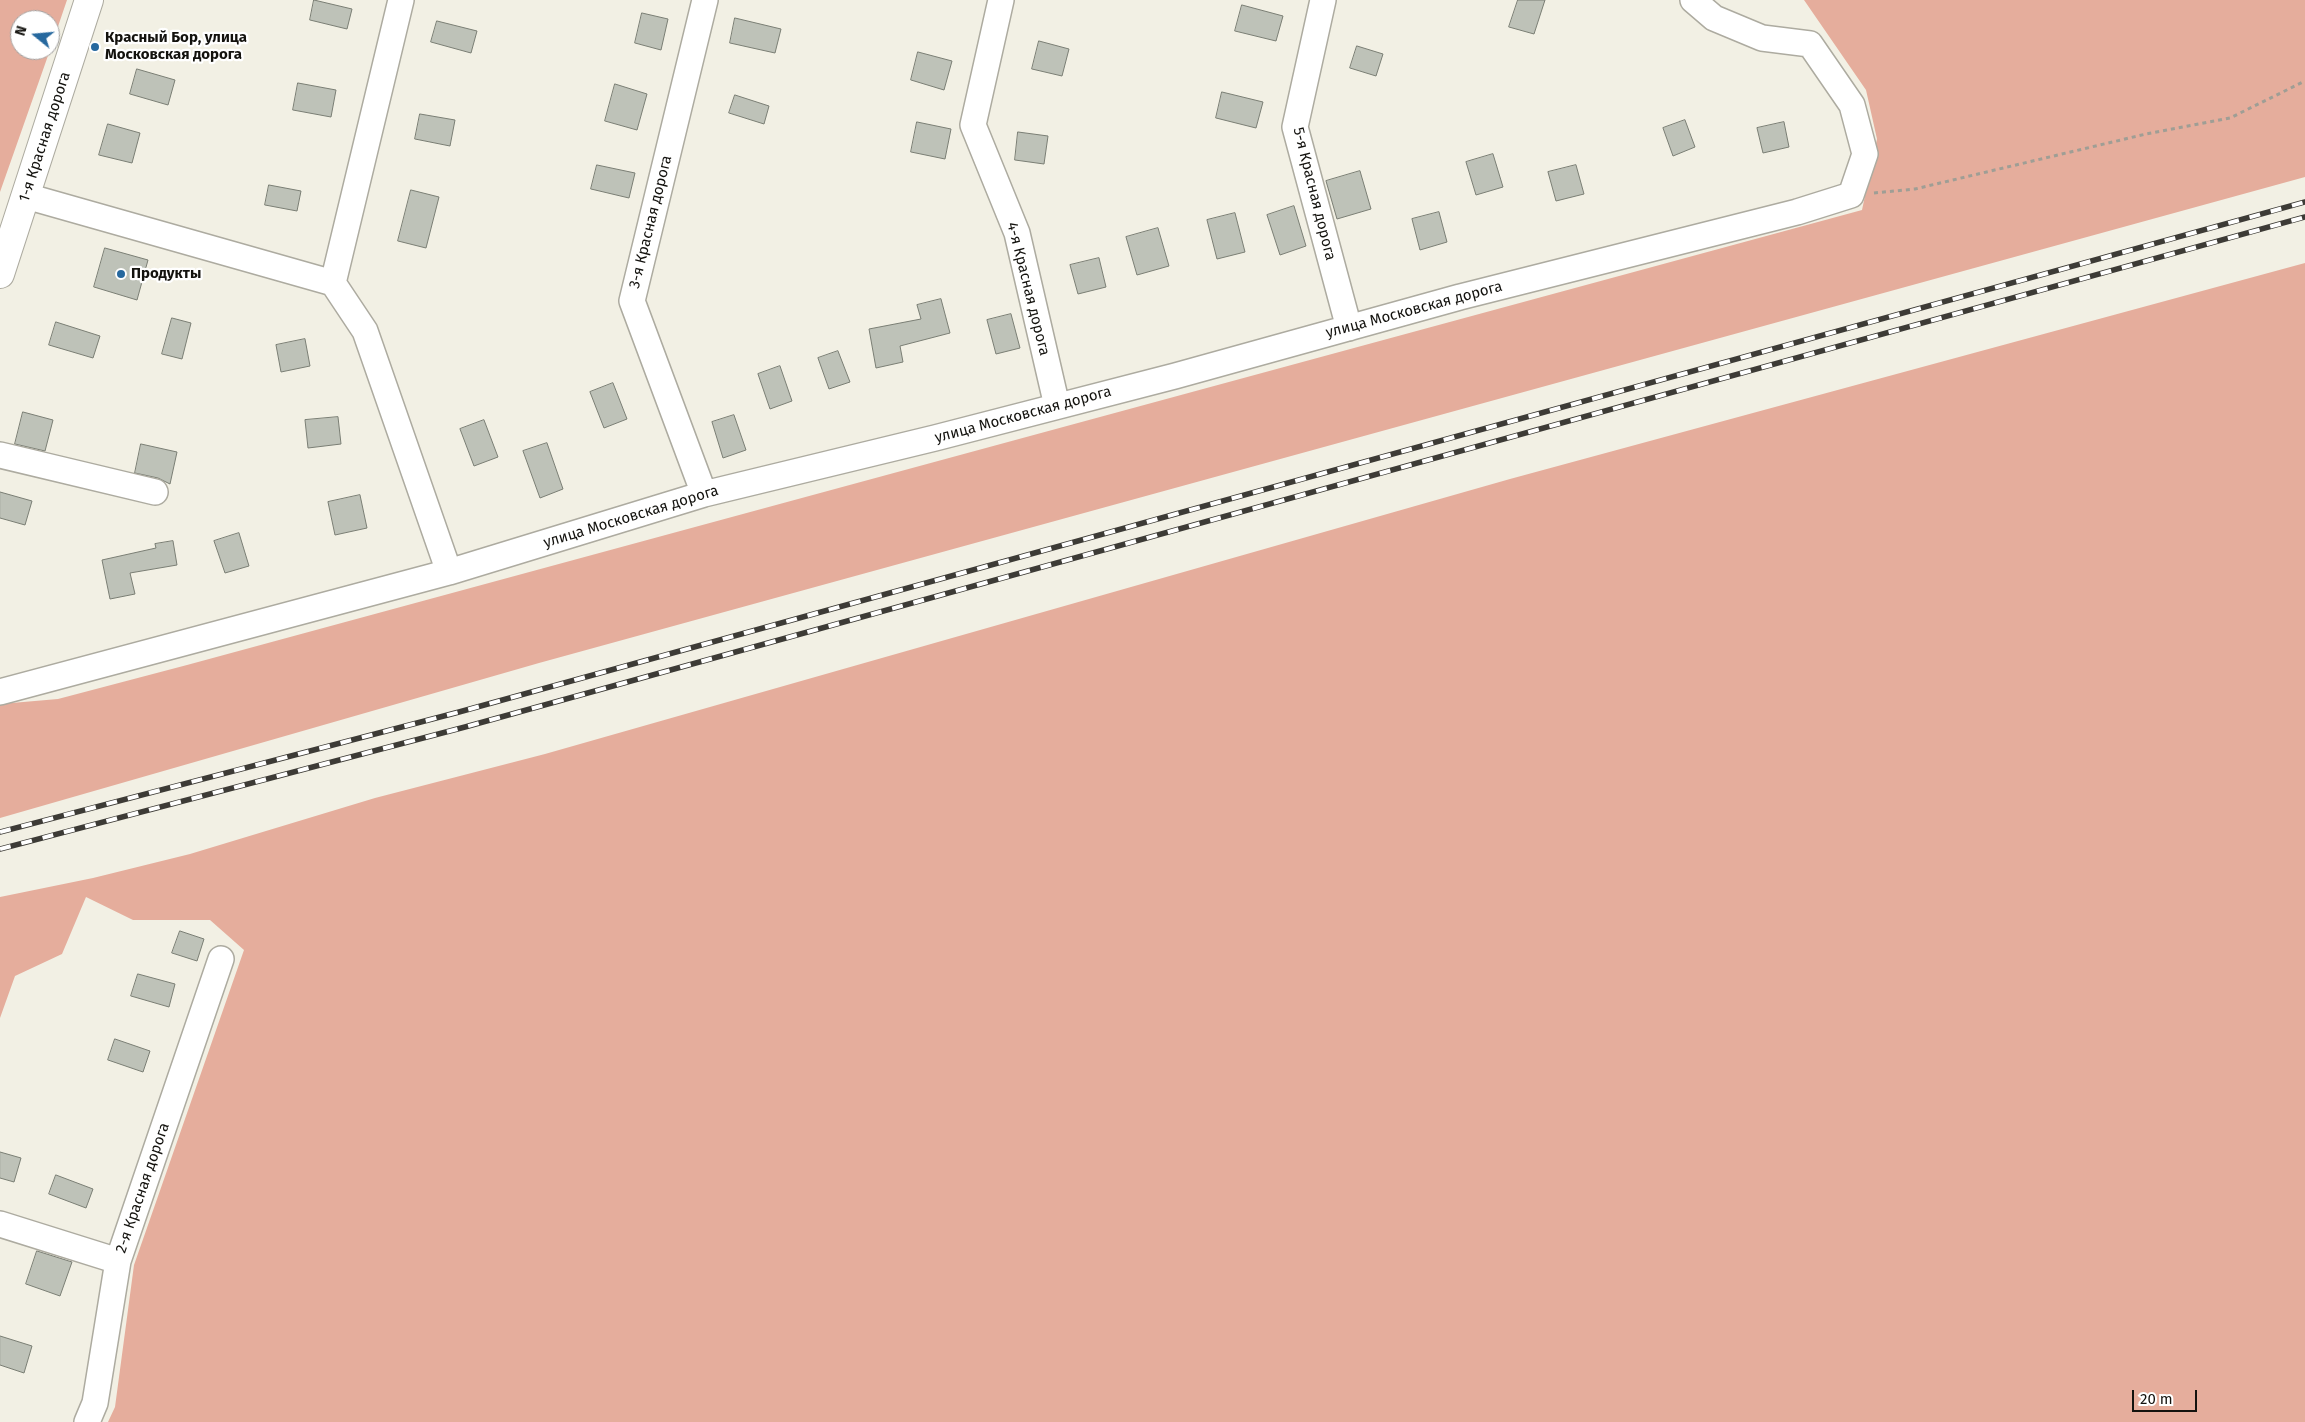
<!DOCTYPE html>
<html>
<head>
<meta charset="utf-8">
<style>
  body { margin:0 }
  #map { position:relative; width:2305px; height:1422px; overflow:hidden; background:#f2f0e4; font-family:"Fira Sans",sans-serif }
  canvas { display:block }
  .north { position:absolute; left:10px; top:10px; width:50px; height:50px; box-sizing:border-box; background:#fff; border:1px solid #a1a09f; border-radius:50%; rotate:287deg; font-size:14px; font-weight:700; line-height:20px; text-align:center; color:#13120e }
  .north::after { content:''; display:block; margin:auto; width:18px; height:22px; background:#26689e; clip-path:polygon(50% 0,100% 100%,50% 72%,0 100%) }
  .scale { position:absolute; left:2132px; top:1390px; width:65px; height:22px; box-sizing:border-box; border:2px solid #13120e; border-top:0; padding-left:6px; font-size:15px; line-height:18px; white-space:nowrap; color:#13120e; -webkit-text-stroke:4px #fff; paint-order:stroke }
</style>
</head>
<body>
<div id="map">
<canvas width="2305" height="1422"></canvas>
<div class="north">N</div>
<div class="scale">20 m</div>
</div>
<script>
const c = document.querySelector('canvas').getContext('2d');
c.lineJoin = 'round';
function fillPath(path, color) { c.fillStyle = color; c.fill(path, 'evenodd'); }
function strokePath(path, color, width, dash) { c.strokeStyle = color; c.lineWidth = width; c.lineCap = dash ? 'butt' : 'round'; c.setLineDash(dash || []); c.stroke(path); }
function write(font, color, halo, rows, align = 'center') {
  c.font = font + ' "Fira Sans",sans-serif'; c.lineWidth = 4.5; c.setLineDash([]); c.textBaseline = 'middle'; c.strokeStyle = halo; c.fillStyle = color; for (const [text, x, y, turn = 0] of rows) {
    c.save(); c.translate(x, y); c.rotate((+turn || 0) * Math.PI / 180); c.textAlign = isNaN(turn) ? turn : align; if (halo) c.strokeText(text, 0, 0); c.fillText(text, 0, 0); c.restore();
  }
}
fillPath(new Path2D(`
  M0,0H67L50,50V20H20V50H50L0,192Z
  M1804,0H2305V177L539,663L0,818V704L58,699L187,665L1862,210L1877,139L1866,90Z
  M2305,263V1422H108L115,1407L134,1265L244,950L210,920H133L86,897L62,954L15,976L0,1018V897L93,878L190,854L375,798L545,754L1510,479Z`), '#e5ad9c');
const building = new Path2D(`
  M314,0L352,9L347,29L310,20Z
  M1518,0H1545L1534,34L1509,27Z
  M1242,5L1283,16L1276,41L1235,31Z
  M642,13L668,19L661,50L635,43Z
  M735,18L781,29L775,53L730,43Z
  M437,21L477,31L471,53L431,42Z
  M1039,41L1069,49L1062,76L1032,69Z
  M1357,46L1383,54L1376,76L1350,68Z
  M918,52L952,61L944,90L911,80Z
  M137,69L175,80L168,105L130,94Z
  M298,83L336,90L331,117L293,110Z
  M615,84L647,94L637,130L605,121Z
  M1222,92L1263,102L1256,128L1216,118Z
  M735,95L769,106L764,124L729,113Z
  M420,114L455,120L450,146L415,139Z
  M1685,120L1695,147L1673,156L1663,128Z
  M917,122L951,129L945,159L911,152Z
  M1784,122L1789,147L1763,153L1757,128Z
  M108,124L140,133L132,163L99,155Z
  M1018,132L1048,136L1044,164L1015,160Z
  M1493,154L1503,187L1476,195L1466,162Z
  M597,165L635,173L629,198L591,189Z
  M1576,165L1584,194L1556,201L1548,172Z
  M1360,171L1371,209L1337,219L1326,181Z
  M269,185L301,191L297,211L265,205Z
  M411,190L439,197L426,248L398,241Z
  M1294,206L1306,246L1280,255L1267,215Z
  M1439,212L1447,242L1420,250L1412,219Z
  M1235,213L1245,252L1217,259L1207,220Z
  M1158,228L1169,266L1137,275L1126,237Z
  M105,248L148,260L137,300L94,287Z
  M1099,258L1106,287L1078,294L1070,265Z
  M941,299L950,333L900,346L903,362L876,368L869,329L921,319L917,305Z
  M1011,314L1020,348L996,354L987,320Z
  M172,318L191,323L182,359L162,354Z
  M56,322L100,336L93,358L49,345Z
  M305,339L310,366L281,372L276,345Z
  M838,351L850,382L829,389L818,358Z
  M780,366L792,401L770,409L758,374Z
  M613,383L627,419L604,428L590,392Z
  M23,412L53,420L45,451L15,444Z
  M734,415L746,450L723,458L712,422Z
  M338,417L341,444L308,448L305,420Z
  M484,420L498,457L474,466L460,429Z
  M547,443L563,489L540,498L523,451Z
  M141,444L177,452L170,484L158,478L135,473Z
  M0,492L32,501L25,525L0,518Z
  M360,495L367,528L335,535L328,502Z
  M239,533L249,566L225,573L214,541Z
  M173,541L177,565L130,573L135,594L110,599L102,560L156,548L155,544Z
  M180,931L204,939L197,961L172,953Z
  M138,974L175,984L169,1007L131,996Z
  M115,1039L150,1051L143,1072L108,1060Z
  M0,1152L21,1158L14,1182L0,1178Z
  M56,1175L93,1189L86,1208L49,1194Z
  M37,1251L72,1262L60,1296L26,1284Z
  M0,1336L32,1346L24,1373L0,1365Z`);
fillPath(building, '#bec2b8');
strokePath(building, '#7a7e74', 1);
const minor = new Path2D(`
  M1001,0L973,125L1017,233L1057,406
  M1323,0L1295,127L1349,328
  M26,196L333,283L365,331L449,572
  M333,283L401,0
  M0,455L155,492
  M704,494L632,301L705,0
  M0,692L449,572L704,494L935,438L1175,376L1460,297L1797,212L1851,195L1865,154L1852,105L1810,44L1762,38L1714,18L1693,0
  M0,1224L118,1261
  M87,1422L95,1403L118,1261L221,959`);
const major = new Path2D(`
  M0,274L89,0`);
strokePath(minor, '#adaba0', 28);
strokePath(major, '#adaba0', 30);
strokePath(new Path2D(`
  M1874,193L1915,189L2146,134L2230,118L2305,81`), '#9f9e95', 3, [4, 4]);
strokePath(minor, '#fff', 25);
strokePath(major, '#fff', 28);
const rail = new Path2D(`
  M0,832L459,712L2305,202
  M0,849L465,727L2305,217`);
strokePath(rail, '#3d3b36', 5.5);
strokePath(rail, '#fff', 4, [11]);
for (const [x, y, r, color] of [
  [95,47,5,"#26689e"],
  [121,274,5,"#26689e"]
]) { const dot = new Path2D(); dot.arc(x, y, r, 0, 2 * Math.PI); c.fillStyle = color; c.fill(dot); strokePath(dot, '#fff', 2); }
write('bold 15px', '#13120e', '#fff', [
  ["Красный Бор, улица",105,38],
  ["Московская дорога",105,55],
  ["Продукты",131,274]
], 'left');
write('15px', '#13120e', '#fff', [
  ["1-я Красная дорога",45,137,-72],
  ["5-я Красная дорога",1314,194,76],
  ["3-я Красная дорога",651,222,-76],
  ["4-я Красная дорога",1028,289,76],
  ["улица Московская дорога",1414,310,-15],
  ["улица Московская дорога",1023,415,-15],
  ["улица Московская дорога",631,517,-17],
  ["2-я Красная дорога",143,1188,-71]
]);
</script>
</body>
</html>
